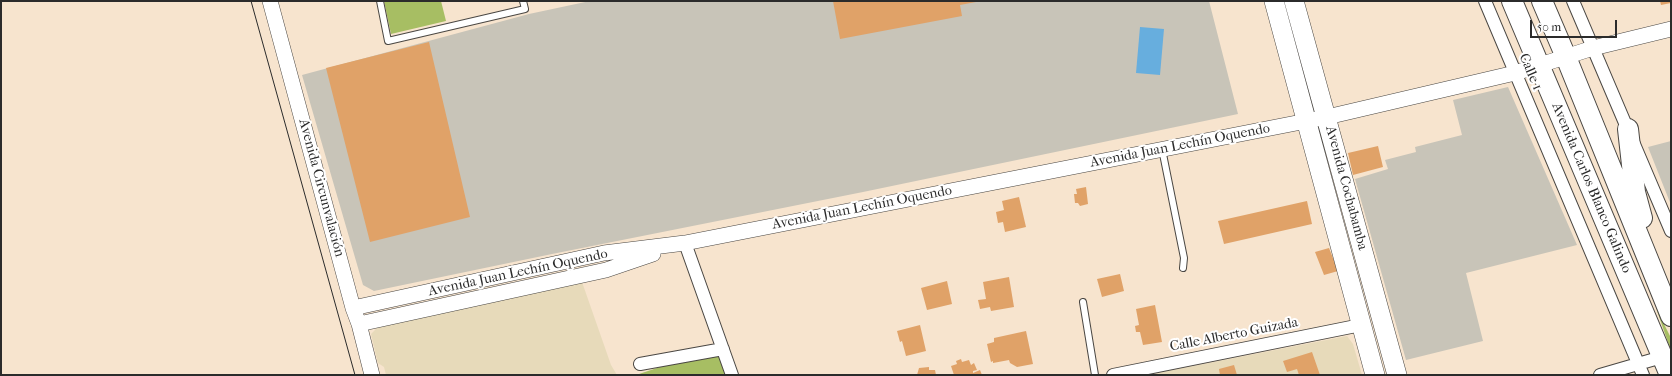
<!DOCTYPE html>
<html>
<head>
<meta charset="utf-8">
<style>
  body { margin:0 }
  #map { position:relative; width:1672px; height:376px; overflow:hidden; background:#f7e4ce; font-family:"IM FELL French Canon",serif }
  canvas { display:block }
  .frame { position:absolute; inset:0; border:2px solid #2b2b2b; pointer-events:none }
  .scale { position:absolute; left:1530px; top:20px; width:87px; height:18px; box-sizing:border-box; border:2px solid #2b2b2b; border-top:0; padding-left:5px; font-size:12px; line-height:14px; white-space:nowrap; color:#2b2b2b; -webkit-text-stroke:3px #fff; paint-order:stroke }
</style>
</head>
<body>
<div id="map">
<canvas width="1672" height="376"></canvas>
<div class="frame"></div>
<div class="scale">50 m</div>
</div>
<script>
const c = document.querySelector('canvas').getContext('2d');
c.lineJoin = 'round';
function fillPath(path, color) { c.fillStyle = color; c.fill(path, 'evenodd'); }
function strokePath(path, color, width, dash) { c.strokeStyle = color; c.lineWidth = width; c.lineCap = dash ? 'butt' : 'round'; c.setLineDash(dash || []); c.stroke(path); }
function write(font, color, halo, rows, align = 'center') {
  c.font = font + ' "IM FELL French Canon",serif'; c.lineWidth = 4; c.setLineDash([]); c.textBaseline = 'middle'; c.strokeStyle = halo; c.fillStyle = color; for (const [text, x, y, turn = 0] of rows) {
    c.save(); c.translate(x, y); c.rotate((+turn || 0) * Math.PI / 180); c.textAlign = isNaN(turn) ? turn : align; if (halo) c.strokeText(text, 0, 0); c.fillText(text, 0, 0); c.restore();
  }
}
fillPath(new Path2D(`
  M582,282L611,365L617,375H386L384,367L378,363L371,334L379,326Z
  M1347,336L1353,344L1362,375H1147Z`), '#e7daba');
fillPath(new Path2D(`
  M590,1H1209L1238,114L863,192L552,254L374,291L363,285L302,75L529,14Z
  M1508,87L1577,245L1466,273L1483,341L1406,360L1355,179L1388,169L1385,160L1416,152L1415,147L1462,135L1453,100Z
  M1671,141V205L1648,147Z`), '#c8c4b8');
fillPath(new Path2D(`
  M384,1H441L446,21L391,34Z
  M1656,308L1671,338V351Z
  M713,354L721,358L728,375H636L672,363Z`), '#a7be63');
fillPath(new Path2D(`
  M1140,27L1164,29L1160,75L1136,73Z`), '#67aede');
fillPath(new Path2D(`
  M833,1H975L976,2L960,5L962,16L840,39Z
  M1660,1H1671V3L1661,5Z
  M429,42L470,217L370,242L326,68Z
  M1378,146L1383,167L1353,175L1348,153Z
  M1086,187L1088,204L1080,206L1078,203H1075L1074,194H1077L1076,189Z
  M1019,197L1026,227L1005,232L1003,222L998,223L996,212L1004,210L1002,201Z
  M1307,201L1312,224L1224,244L1218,221Z
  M1329,248L1338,271L1324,275L1315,252Z
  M1120,274L1124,291L1102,297L1097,279Z
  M1009,277L1014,307L991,311L990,307L980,309L978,300L986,299L983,282Z
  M947,281L952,304L927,310L921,288Z
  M1155,305L1162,342L1143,345L1140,332H1136L1135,326L1139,325L1136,309Z
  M920,325L926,351L906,356L902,341L900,342L897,331Z
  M1026,331L1033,364L1017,367L1010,363L1009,360L993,363V361L991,362L987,344L994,342V338Z
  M1312,352L1320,375H1299L1297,369L1287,372L1283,361Z
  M961,359L962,362L969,360L971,365L974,363L977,370L973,371V373L980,370L982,375H954L951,366L957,364L956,361Z
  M1234,365L1237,375H1220L1219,369Z
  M929,367V370H935L936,375H917L919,368Z`), '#e0a268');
const service = new Path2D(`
  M380,1L388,41L525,9L523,1
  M1162,149L1184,258L1183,268
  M1083,302L1095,375`);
const minor = new Path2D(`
  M1485,1L1643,375
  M1573,1L1671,231
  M685,243L732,375
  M640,364L723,349
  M1113,375L1361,325
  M1600,375L1662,357`);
const tertiary = new Path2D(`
  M270,1L353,308L359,324L372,375
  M353,308L604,253L685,243L1327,117L1515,73L1593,48L1671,29
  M359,324L606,270L653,254`);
const primary = new Path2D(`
  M1274,1L1375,375
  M1294,1L1397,375`);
const trunk = new Path2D(`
  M1512,1L1670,375
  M1542,1L1566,57L1671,316
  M1628,129L1635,192L1642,218`);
strokePath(service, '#4a4743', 8);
strokePath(minor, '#4a4743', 14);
strokePath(tertiary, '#4a4743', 16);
strokePath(primary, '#4a4743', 20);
strokePath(trunk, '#4a4743', 22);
strokePath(service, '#fff', 6);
strokePath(minor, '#fff', 12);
strokePath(tertiary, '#fff', 15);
strokePath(primary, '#fff', 19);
strokePath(trunk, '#fff', 20);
strokePath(new Path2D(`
  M251,1L355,375`), '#2b2b2b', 1);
write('14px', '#2b2b2b', '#fff', [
  ["Calle 1",1530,72,67],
  ["Avenida Juan Lechín Oquendo",1180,146,-11],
  ["Avenida Circunvalación",321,188,75],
  ["Avenida Cochabamba",1346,188,75],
  ["Avenida Carlos Blanco Galindo",1591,188,67],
  ["Avenida Juan Lechín Oquendo",862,208,-11],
  ["Avenida Juan Lechín Oquendo",518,273,-12],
  ["Calle Alberto Guizada",1234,335,-11]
]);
</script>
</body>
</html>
